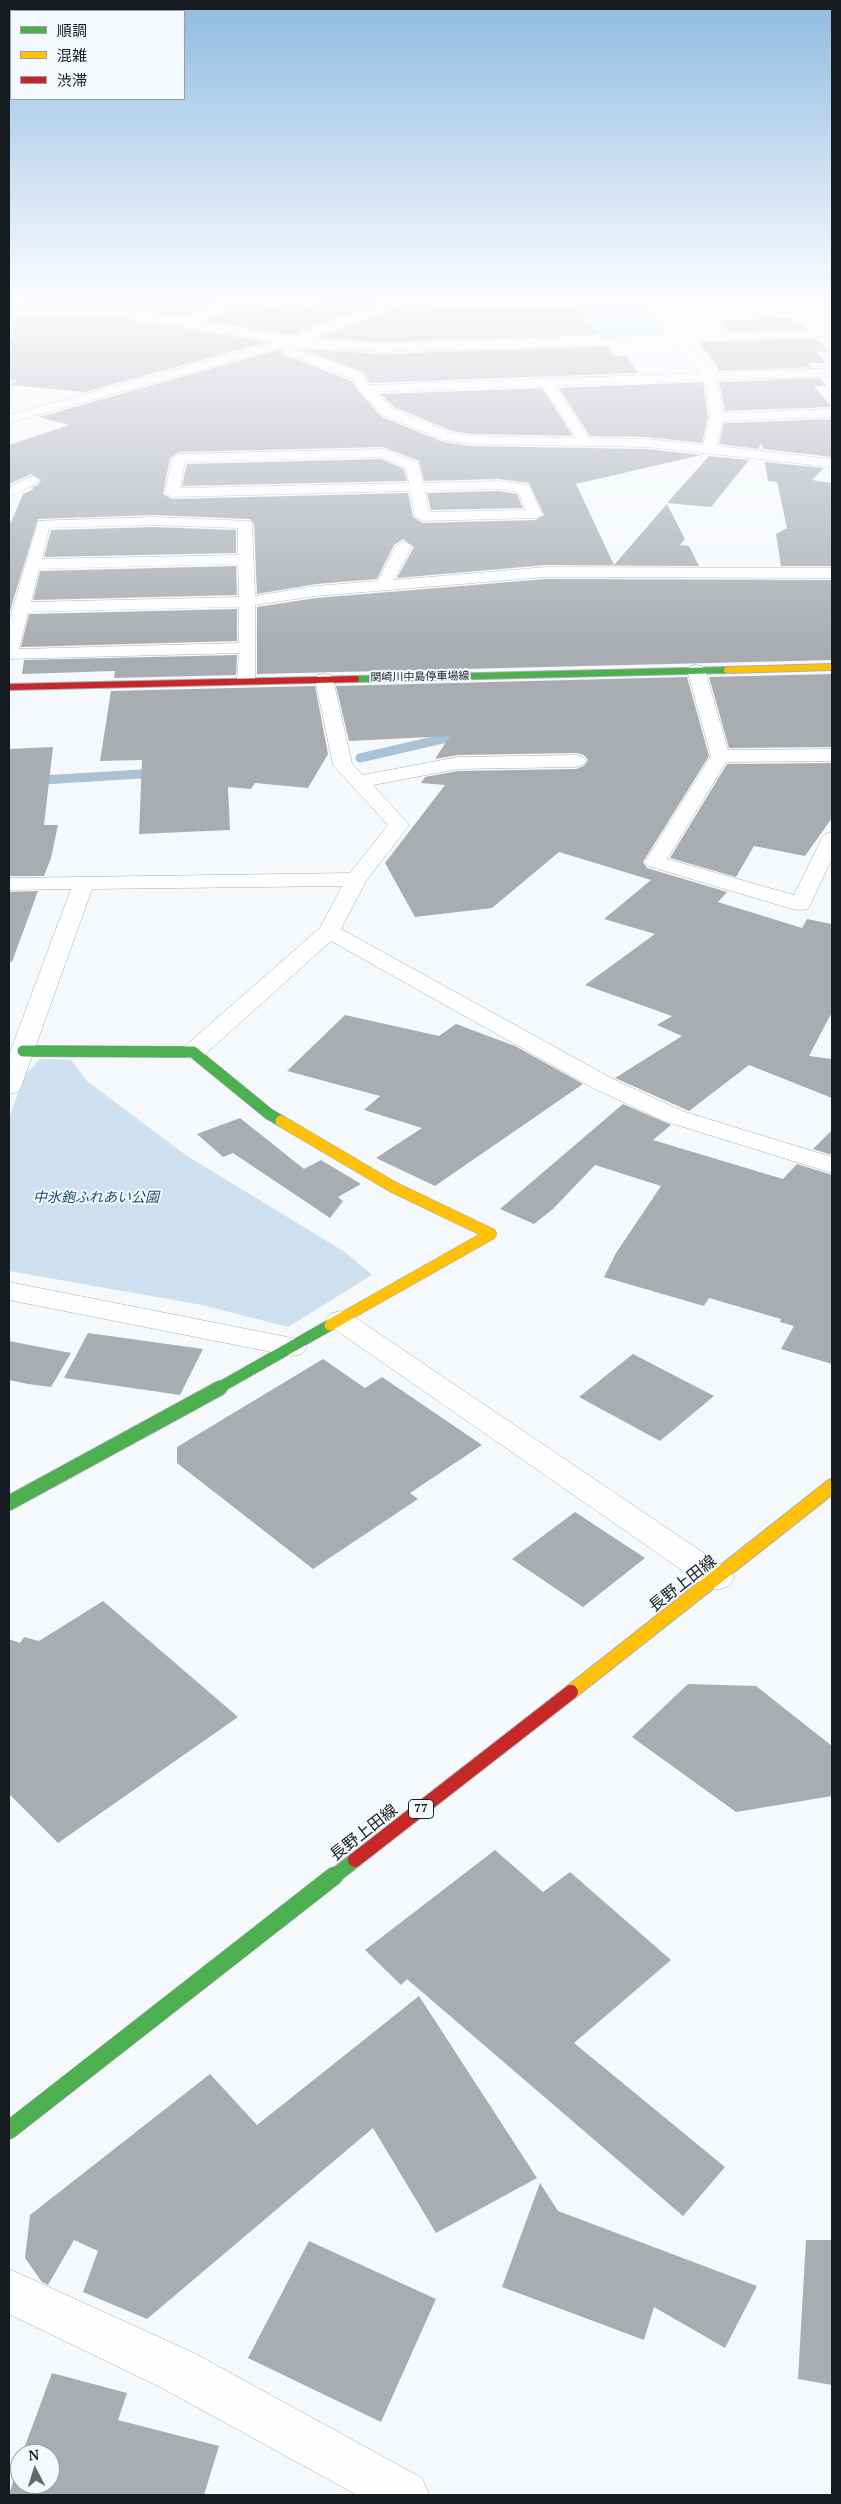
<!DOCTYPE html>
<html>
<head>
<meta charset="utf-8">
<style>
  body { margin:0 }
  #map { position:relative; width:841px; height:2504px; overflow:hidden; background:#f6f9fc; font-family:"PT Serif","Noto Sans JP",serif }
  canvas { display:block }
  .frame { position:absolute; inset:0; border:10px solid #161b1f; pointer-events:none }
  .legend { position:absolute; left:10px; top:10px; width:175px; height:90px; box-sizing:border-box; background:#f4f9fe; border:1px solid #9ba0a5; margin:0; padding:6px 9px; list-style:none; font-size:15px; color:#161b1f }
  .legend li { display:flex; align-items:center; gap:10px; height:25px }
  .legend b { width:25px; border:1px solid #9ba0a5 }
  .north { position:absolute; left:10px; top:2444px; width:50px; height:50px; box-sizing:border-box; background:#f4f9fe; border:1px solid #9ba0a5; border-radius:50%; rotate:355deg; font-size:14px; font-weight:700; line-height:20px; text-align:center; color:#161b1f }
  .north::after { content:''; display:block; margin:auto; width:18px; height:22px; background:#64696c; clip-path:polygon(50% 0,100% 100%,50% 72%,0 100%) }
</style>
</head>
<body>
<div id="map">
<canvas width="841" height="2504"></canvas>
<div class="frame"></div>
<ul class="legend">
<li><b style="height:6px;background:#4caf50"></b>順調</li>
<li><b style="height:6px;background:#ffc107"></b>混雑</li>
<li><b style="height:6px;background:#c62828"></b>渋滞</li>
</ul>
<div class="north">N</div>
</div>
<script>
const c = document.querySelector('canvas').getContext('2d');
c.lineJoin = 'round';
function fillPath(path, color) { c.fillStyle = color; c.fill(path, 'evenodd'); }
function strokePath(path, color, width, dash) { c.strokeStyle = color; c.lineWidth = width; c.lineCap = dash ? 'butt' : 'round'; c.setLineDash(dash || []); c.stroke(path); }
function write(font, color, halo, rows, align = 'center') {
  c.font = font + ' "PT Serif","Noto Sans JP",serif'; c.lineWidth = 4; c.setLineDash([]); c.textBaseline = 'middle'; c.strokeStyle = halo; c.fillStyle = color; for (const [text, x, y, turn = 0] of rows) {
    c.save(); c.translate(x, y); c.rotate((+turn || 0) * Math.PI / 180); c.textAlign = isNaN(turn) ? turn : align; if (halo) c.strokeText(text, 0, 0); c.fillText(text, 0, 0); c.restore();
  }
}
fillPath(new Path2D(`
  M642,305L671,338L603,340L598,333H573L559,307Z
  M40,1059L71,1060L87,1081L187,1156L345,1252L372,1275L288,1327L202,1305L9,1271V1119L24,1076Z`), '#cde0ef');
strokePath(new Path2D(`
  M360,758L464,734
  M9,782L158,773`), '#aac2d6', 9);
fillPath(new Path2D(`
  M18,298H206L223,300L182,317L111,306L16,309Z
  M329,298H392L291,335L203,321L243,303L278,308L288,304L309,308Z
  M400,306L580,309L599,335L381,342L318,338Z
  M111,316L267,342L85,392L9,385L18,380L9,379V338H13L15,319Z
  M794,318L806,329L729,332L720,320Z
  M816,338L829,351L816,352L826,363H808L811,367L720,371L699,342Z
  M607,346L614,356H627L638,373L370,383L363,372L300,349L381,354Z
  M281,349L282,354L352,381L360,393L382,417L443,442L471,446L647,449L701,455L576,484L614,565L667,504L685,539L680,545L689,546L699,566L546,565L397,578L414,547L403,539L394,545L377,579L316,584L257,594L254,524L250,519L154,515L38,519L9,614V527L23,494L34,489L31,488L38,485L41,480L31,474L9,484V445L69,425L39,417ZM383,447L419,461L424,481L499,479L529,483L544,515L535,520L422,523L413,517L408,493L172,499L163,494L170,458L179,452Z
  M820,378L827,386H814L832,407L725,411L719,382Z
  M703,382L708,417L702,443L647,437L590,436L559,388Z
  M542,388L573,436L471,434L452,431L394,407L380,394Z
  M832,419V457L763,449L762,443L758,449L719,444L724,423Z
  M709,456L749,460L711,507L667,503Z
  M381,459L404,469L407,481L182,486L187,464Z
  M765,462L824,468L812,480L832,483V566H781L776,534L787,528L777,482L768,481Z
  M499,491L517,494L523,508L431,510L427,493Z
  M154,527L236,530V553L44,557L51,530Z
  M236,566L237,595L33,600L40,571Z
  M546,579L832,580V660L257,674V607L316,598Z
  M237,609V641L21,647L29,614Z
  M237,655L236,675L114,678L115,671L22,674L24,660Z
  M832,674V747L729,748L709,677Z
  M687,677L709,756L643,862L647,868L727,892L718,902L802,928L807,919L832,924V1012L809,1056L832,1059V1098L749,1065L689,1111L615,1078L682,1036L657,1025L672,1016L585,985L655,934L604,919L651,880L559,852L492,908L415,917L385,863L445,785L421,783L425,777L458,771L576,769L584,766L588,760L584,755L576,753L458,755L435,759L450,736L349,741L336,686Z
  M315,686L328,754L308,788L255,783L251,789L228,787L230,830L139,834L142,760L100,761L111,691Z
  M53,747L44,825H58L51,858L44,876H9V749Z
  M832,763V818L805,856L754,846L736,877L670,858L727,764Z
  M38,891L12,962L9,961V892Z
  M345,1015L439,1036L456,1024L515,1046L583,1084L435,1186L376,1158L422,1128L364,1110L380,1096L287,1071Z
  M623,1104L671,1125L653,1140L783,1179L797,1164L832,1175V1364L781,1349L794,1326L780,1322L781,1319L709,1298L704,1306L604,1277L616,1253L661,1186L595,1165L553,1209L534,1224L500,1209Z
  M240,1118L304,1169L321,1160L361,1184L338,1197L343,1201L330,1218L233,1153L223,1157L197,1134Z
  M832,1130V1155L813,1149Z
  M88,1333L203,1349L180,1395L64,1378Z
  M9,1341L71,1353L51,1387L28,1384L9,1380Z
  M633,1354L714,1396L660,1441L579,1397Z
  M323,1359L365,1388L382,1377L482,1445L410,1493L418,1499L313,1569L177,1463V1447Z
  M575,1512L645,1558L583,1607L512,1559Z
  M103,1601L238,1717L58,1843L9,1794V1639L20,1643L24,1637L39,1641Z
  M688,1684L756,1686L832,1746V1796L736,1812L632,1737Z
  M495,1850L543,1892L570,1872L671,1960L574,2043L725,2167L683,2216L407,1979L401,1985L365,1950Z
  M419,1996L537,2178L436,2233L373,2128L147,2319L83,2292L98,2251L74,2240L48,2285L42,2282L25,2258L30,2215L210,2074L257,2125Z
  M540,2183L558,2211L757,2286L725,2348L654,2307L644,2340L502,2287Z
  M806,2240H832V2385L798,2379Z
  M309,2241L436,2299L381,2422L248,2358Z
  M52,2373L127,2393L118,2420L219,2446L204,2495H9L20,2460V2484H50V2454H22Z`), '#a9adb1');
const street = new Path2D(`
  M234,298H250L196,322L291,337L397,298L554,302L636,298H824L819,301L654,306L680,335L832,330V336L686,341L714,373L832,368V376L717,380L723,413L832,409V417L723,421L717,446L832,459V467L647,447L471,444L443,440L383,415L361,392L353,379L283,352L282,347L9,423V415L276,342L111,314L9,317V311L111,308L182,319ZM400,304L554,308L641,305L667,335L381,344L309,339ZM673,342L701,373L369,385L362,374L288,346L381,352ZM705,380L710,417L703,445L647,439L589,438L556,386ZM543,386L576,438L471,436L451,433L393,409L376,392Z
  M383,449L418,463L423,483L499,481L529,485L542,514L535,518L422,521L415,517L410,491L172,497L165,493L172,458L179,454ZM381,457L406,468L409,483L180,488L185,462ZM499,489L518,492L526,510L429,512L425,491Z
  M32,476L39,480L37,483L9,497V487Z
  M154,517L250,521L252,524L255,596L316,586L378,581L396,546L404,541L412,546L394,580L546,567L832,568V578L546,577L316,596L255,605V680L252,684H240L237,680L239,653L9,659V622L38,521ZM154,525L238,528V555L42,559L49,528ZM238,564L239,597L31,602L39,569ZM239,607V643L19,649L28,612Z
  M696,665L702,666L705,670L728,750L832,749V761L726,762L667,859L794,895L822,838L825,834L832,832V859L808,909L800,910L792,909L648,866L645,862L711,756L687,670L690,666Z
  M324,674L330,675L333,679L352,764L363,775L458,757L576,755L583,757L586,761L583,765L576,767L458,769L373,785L409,825L366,881L341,929L613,1079L682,1111L832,1157V1173L664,1121L595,1089L331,941L202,1057L193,1059L184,1057L181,1052L184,1047L320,928L342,886L92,889L21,1087L18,1092L9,1094V1055L71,889L9,890V878L350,873L388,825L333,765L315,679L318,675Z
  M9,1282L292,1338L302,1340L307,1347L302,1354L292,1356L9,1300Z
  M340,1311L350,1314L729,1570L734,1578L729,1586L717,1590L705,1586L330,1326L326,1320L330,1314Z
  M9,2269L194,2353L422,2478L429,2495H357L160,2387L9,2314Z`);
const fastFar3 = new Path2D(`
  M356,679L727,670`);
const fastFar2 = new Path2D(`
  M23,1051L193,1052L269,1114L281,1121
  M217,1389L330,1325`);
const fastFar1 = new Path2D(`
  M9,1503L220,1388
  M332,1878L355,1860`);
const fast = new Path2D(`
  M9,2130L334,1876`);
const slowFar2 = new Path2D(`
  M727,670L832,667`);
const slowFar1 = new Path2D(`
  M281,1121L393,1187L491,1234L330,1325`);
const slow = new Path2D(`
  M571,1692L832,1486`);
const jamFar1 = new Path2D(`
  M9,687L356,679`);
const jam = new Path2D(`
  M355,1860L571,1692`);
strokePath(street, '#aaaeb2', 1);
strokePath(fastFar3, '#aaaeb2', 8);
strokePath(fastFar2, '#aaaeb2', 12);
strokePath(fastFar1, '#aaaeb2', 16);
strokePath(fast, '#aaaeb2', 19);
strokePath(slowFar2, '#aaaeb2', 8);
strokePath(slowFar1, '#aaaeb2', 12);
strokePath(slow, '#aaaeb2', 16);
strokePath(jamFar1, '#aaaeb2', 8);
strokePath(jam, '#aaaeb2', 16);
fillPath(street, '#fefeff');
strokePath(fastFar3, '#4caf50', 6);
strokePath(fastFar2, '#4caf50', 11);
strokePath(fastFar1, '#4caf50', 14);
strokePath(fast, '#4caf50', 18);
strokePath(slowFar2, '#ffc107', 6);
strokePath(slowFar1, '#ffc107', 11);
strokePath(slow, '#ffc107', 14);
strokePath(jamFar1, '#c62828', 6);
strokePath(jam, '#c62828', 14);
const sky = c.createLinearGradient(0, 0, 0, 649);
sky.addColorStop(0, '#8fbae1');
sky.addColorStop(0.46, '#fbfcfe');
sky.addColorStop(1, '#fbfcfe00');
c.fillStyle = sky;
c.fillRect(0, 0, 841, 649);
write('11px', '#161b1f', '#f4f9fe', [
  ["関崎川中島停車場線",420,677,-1]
]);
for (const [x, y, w] of [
  [421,1809,25]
]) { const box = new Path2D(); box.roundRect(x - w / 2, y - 9.5, w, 19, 4); c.fillStyle = '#f4f9fe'; c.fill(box); strokePath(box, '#161b1f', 1); }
write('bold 12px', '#161b1f', null, [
  ["77",421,1809]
]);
write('italic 14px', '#174d73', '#f4f9fe', [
  ["中氷鉋ふれあい公園",96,1198]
]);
write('16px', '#161b1f', '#f4f9fe', [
  ["長野上田線",683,1584,-38],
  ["長野上田線",364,1833,-38]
]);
</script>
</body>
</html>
